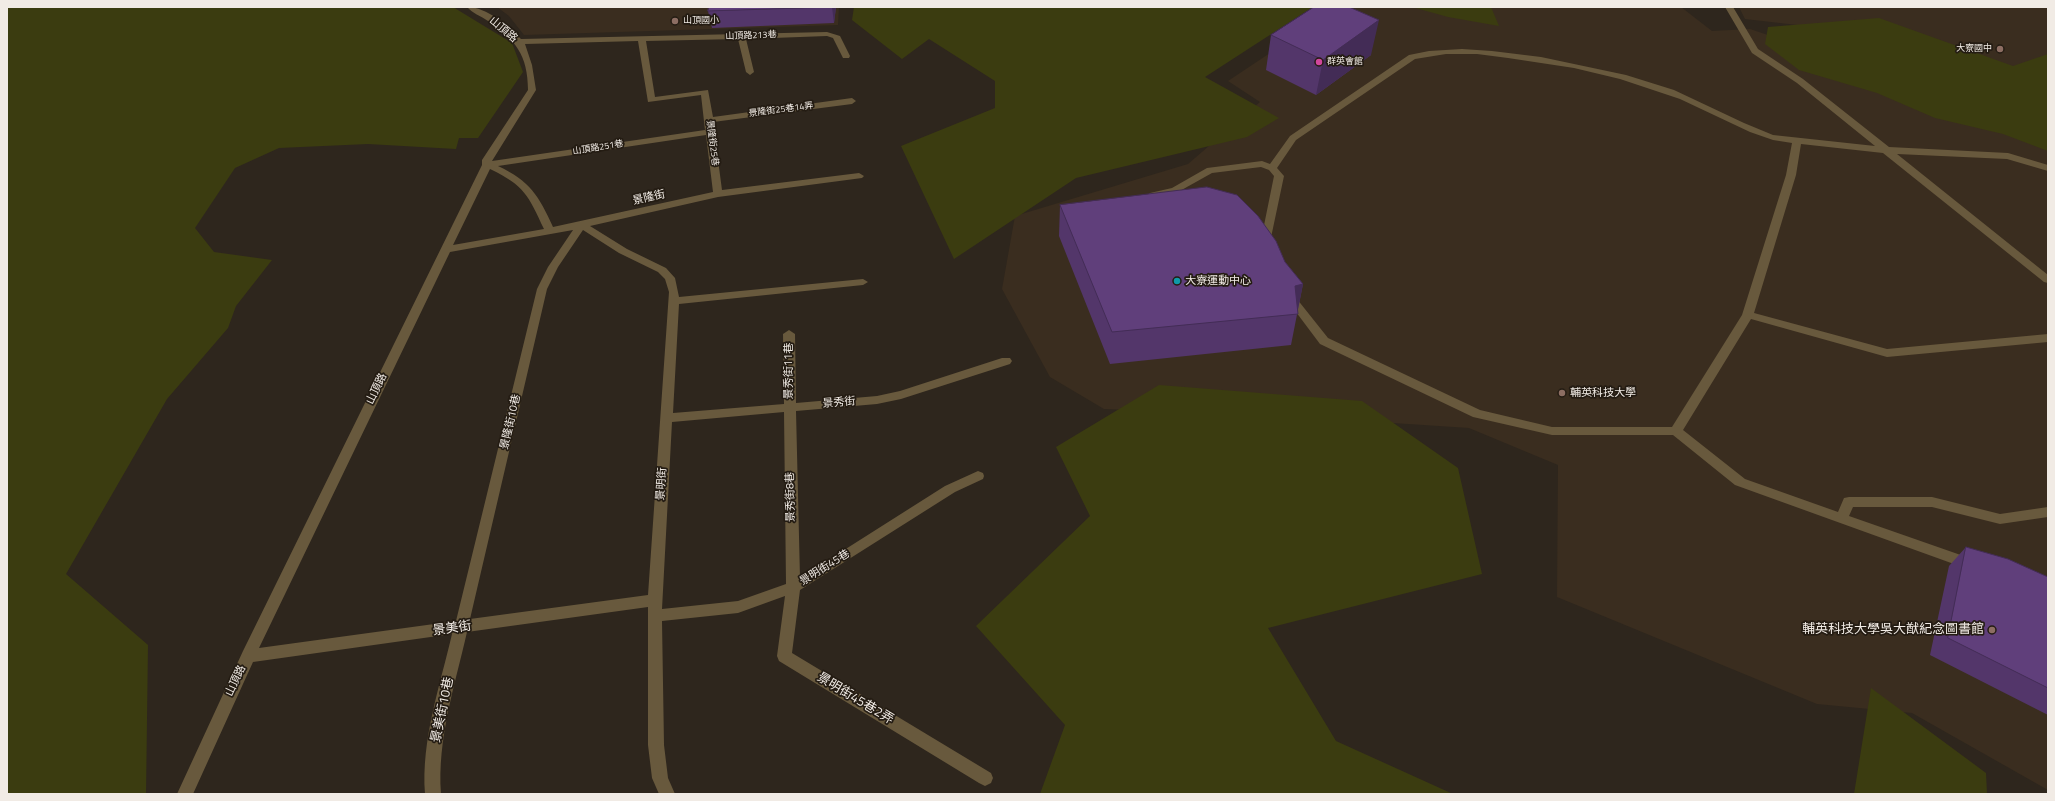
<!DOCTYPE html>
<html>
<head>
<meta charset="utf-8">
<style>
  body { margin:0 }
  #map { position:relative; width:2055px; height:801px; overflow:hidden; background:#2e261d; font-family:"Titillium Web",sans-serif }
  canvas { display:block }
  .frame { position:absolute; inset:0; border:8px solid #f1ebe5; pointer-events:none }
</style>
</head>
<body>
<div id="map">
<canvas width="2055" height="801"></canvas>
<div class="frame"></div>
</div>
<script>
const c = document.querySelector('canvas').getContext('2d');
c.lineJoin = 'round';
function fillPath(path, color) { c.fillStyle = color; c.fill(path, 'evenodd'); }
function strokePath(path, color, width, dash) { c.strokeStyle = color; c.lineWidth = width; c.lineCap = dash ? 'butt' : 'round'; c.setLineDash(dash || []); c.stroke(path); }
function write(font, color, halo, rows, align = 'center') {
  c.font = font + ' "Titillium Web","Noto Sans TC",sans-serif'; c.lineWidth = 3.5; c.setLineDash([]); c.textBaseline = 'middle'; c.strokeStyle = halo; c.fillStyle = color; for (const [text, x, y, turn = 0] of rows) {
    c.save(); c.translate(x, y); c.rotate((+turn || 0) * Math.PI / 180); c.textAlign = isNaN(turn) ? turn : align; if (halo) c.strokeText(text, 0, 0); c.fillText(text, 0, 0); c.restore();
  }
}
fillPath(new Path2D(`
  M497,7H839L838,25L524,35L509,16Z
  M1339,7H1681L1712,31L1750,29L2048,129V790L1912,713L1817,704L1557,597L1558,465L1469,428L1256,414L1104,409L1050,377L1002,289L1015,216L1188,164L1260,102L1228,81Z
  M1739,7H2048V70L2025,77L1823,28L1745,19Z`), '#3a2d1f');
fillPath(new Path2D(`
  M7,7H453L512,43L523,72L478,138H459L456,149L368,144L279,148L235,168L195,228L214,252L272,260L236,306L228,328L167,399L66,574L148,645L146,794H7Z
  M854,7H1313L1205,77L1279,118L1247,137L1076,178L954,259L901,146L995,108V81L929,39L902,59L852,20Z
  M1412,7H1491L1499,26L1448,17Z
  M1879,18L2013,66L2048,54V151L2003,134L1935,118L1877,93L1799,70L1765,44L1768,27Z
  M1159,385L1362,401L1458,468L1482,574L1268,628L1336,741L1453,794H1040L1065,725L976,626L1090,516L1056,447Z
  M1871,688L1986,773L1987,794H1854Z`), '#3b3c10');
fillPath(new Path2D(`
  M467,7C487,7 508,26 521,39L827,32L840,36L850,56L849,58H843L833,38L827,36L746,39L754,72L750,75L746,72L738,39L646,41L655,97L708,90L713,117L852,98L856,101L852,104L713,122L722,190L859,173L864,176L862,178L718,197L590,226L627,249L666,268L675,278L679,297L863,279L868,282L863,285L679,304L673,413L784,404L783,334L789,330L795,334L796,403L877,396L900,391L1002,358H1010L1012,361L1010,364L901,399L877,404L796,411L800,578L945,486L978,471L983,473L984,476L983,479L955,492L800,590L792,653L991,773L993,778L991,783L985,786L979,783L779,661L777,656L785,596L738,613L662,621L664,745L668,778L675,794H659L652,778L648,745V607L467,632C455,685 437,739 441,794H425C421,740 440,686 452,634L253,662L193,794H177L243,651L482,165V160L528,90C528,55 515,39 488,21C481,16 472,13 467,7ZM638,41L648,102L701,95L705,130L492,161L536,90L532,65L525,44ZM706,135L713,192L553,227C539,196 530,181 498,166ZM490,169C525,186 528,195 544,229L453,245ZM573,230L548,267L537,289L456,621L259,648L450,252ZM583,230L619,253L658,272L665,279L669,292L648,595L470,619L547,289L558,267ZM784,412L786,584L738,601L662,609L672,422Z
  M1725,7H1733L1758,49L1803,79L1889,147L2008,153L2048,165V171L2007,159L1897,154L2048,275V283L2044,282L1883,153L1801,144L1796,175L1754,313L1887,349L2048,334V342L1887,357L1751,319L1683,430L1745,479L1838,512L1844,498L1849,497H1932L2000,514L2048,507V517L2000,524L1932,507H1853L1849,516L1975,560L1977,564L1975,568L1970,570L1965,568L1735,485L1673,435H1552L1473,417L1320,344L1284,296L1285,294H1293L1328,338L1480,410L1552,427H1672L1742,315L1786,175L1792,143L1773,140L1750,132L1680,99L1620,79L1574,68L1508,58L1477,54H1446L1415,59L1296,140L1277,168L1284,176L1269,247H1261L1260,245L1274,176L1269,170L1261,167L1212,173L1178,192L1153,198L1148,195L1150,193L1172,188L1207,168L1262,161L1270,164L1290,136L1409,55L1429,51L1462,49L1492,51L1541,57L1626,75L1674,90L1744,123L1773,135L1875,146L1797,83L1752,53Z`), '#68593d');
fillPath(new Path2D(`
  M836,7L834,23L712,28L708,11Z
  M1271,35L1371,55L1316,95L1266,70Z
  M1060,205L1285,262L1303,284L1291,345L1110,364L1059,236Z
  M1966,547L2048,577V715L1930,655L1949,566Z`), '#53366a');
fillPath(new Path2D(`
  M832,7H836L834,23Z
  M1379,20L1371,55L1316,95L1323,60Z
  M1303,284L1297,314L1295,286Z`), '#432c56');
const building = new Path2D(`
  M709,7H832L708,11Z
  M1314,7H1349L1379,20L1323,60L1271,35Z
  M1207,187L1237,195L1258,216L1276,241L1285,262L1303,284L1295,286L1298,314L1112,332L1060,205Z
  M1966,547L2008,559L2048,577V688L1948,638Z`);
fillPath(building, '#603f7b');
strokePath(building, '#432c56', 1);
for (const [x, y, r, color] of [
  [675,21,4,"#8d6e63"],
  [2000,49,4,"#8d6e63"],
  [1319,62,4,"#d1479c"],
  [1177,281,4,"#0f9aa8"],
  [1562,393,4,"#8d6e63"],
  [1992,630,4,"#8d6e63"]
]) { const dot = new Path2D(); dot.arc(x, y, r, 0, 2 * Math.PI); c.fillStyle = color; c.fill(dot); strokePath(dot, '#241c13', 1.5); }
write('9px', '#f1ebe5', '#241c13', [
  ["山頂國小",683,21],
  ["大寮國中",1992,49,"right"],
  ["群英會館",1327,62]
], 'left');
write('9px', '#f1ebe5', '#241c13', [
  ["山頂路213巷",751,36,-2],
  ["景隆街25巷14弄",781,110,-7],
  ["景隆街25巷",712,143,83],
  ["山頂路251巷",598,148,-9]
]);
write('11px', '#f1ebe5', '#241c13', [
  ["山頂路",503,30,40],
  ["景隆街",649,198,-13],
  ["景秀街11巷",789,371,-90],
  ["山頂路",377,389,-64],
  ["景秀街",839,403,-5],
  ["景隆街10巷",511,422,-77],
  ["景明街",662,484,-86],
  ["景秀街8巷",791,497,-91],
  ["景明街45巷",825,568,-32],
  ["山頂路",236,681,-65]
]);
write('11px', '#f1ebe5', '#241c13', [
  ["大寮運動中心",1185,281],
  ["輔英科技大學",1570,393]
], 'left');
write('13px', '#f1ebe5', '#241c13', [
  ["景美街",452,629,-8],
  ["景明街45巷2弄",855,699,31],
  ["景美街10巷",443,710,-78]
]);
write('13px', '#f1ebe5', '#241c13', [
  ["輔英科技大學吳大猷紀念圖書館",1984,630]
], 'right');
</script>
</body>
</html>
